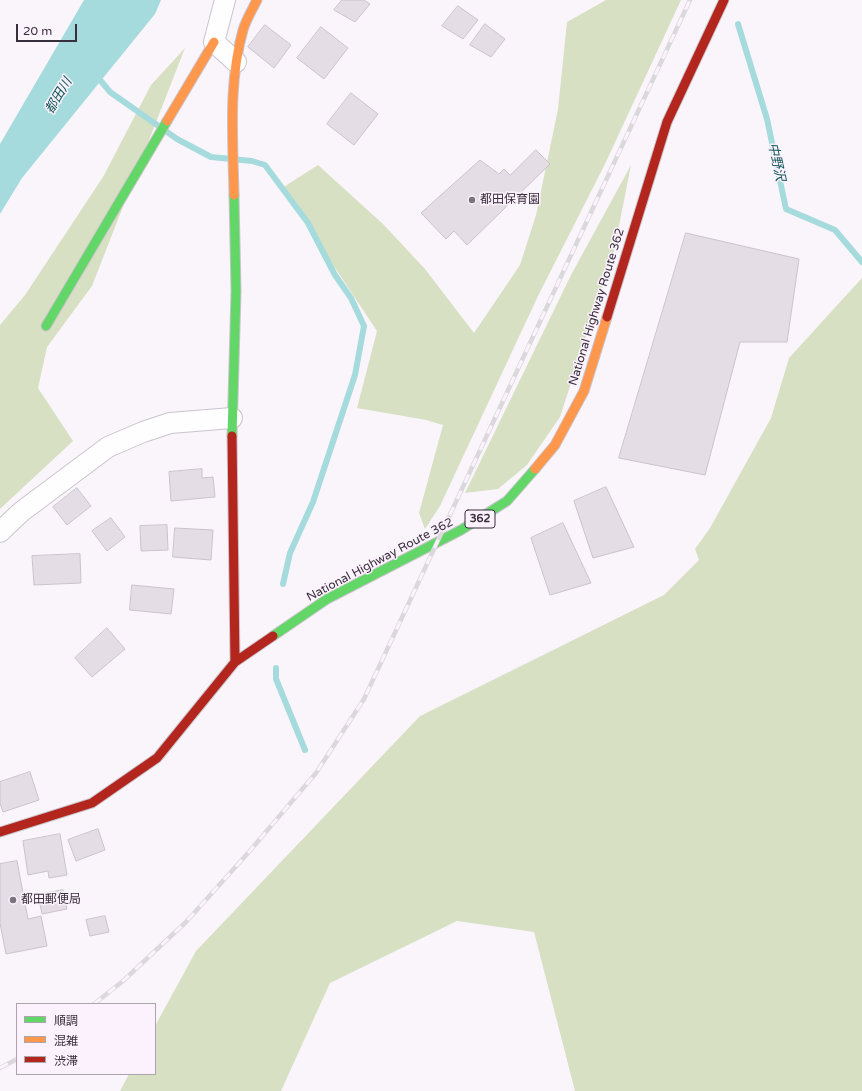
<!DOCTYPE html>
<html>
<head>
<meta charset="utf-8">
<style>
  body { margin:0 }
  #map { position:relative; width:862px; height:1091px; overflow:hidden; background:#faf5fb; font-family:"Varela Round","Noto Sans JP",sans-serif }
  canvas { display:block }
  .legend { position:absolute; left:16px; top:1003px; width:140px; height:72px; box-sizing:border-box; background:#fcf2fe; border:1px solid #ada4b0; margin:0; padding:5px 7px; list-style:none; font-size:12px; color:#372f3a }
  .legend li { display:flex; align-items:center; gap:8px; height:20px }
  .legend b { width:20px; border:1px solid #ada4b0 }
  .scale { position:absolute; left:16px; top:24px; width:61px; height:18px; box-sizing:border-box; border:2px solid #372f3a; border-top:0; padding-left:5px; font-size:12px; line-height:14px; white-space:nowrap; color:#372f3a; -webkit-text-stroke:3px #fcf2fe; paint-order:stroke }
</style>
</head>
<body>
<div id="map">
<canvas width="862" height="1091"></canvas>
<ul class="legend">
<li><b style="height:5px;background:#63d668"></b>順調</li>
<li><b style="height:5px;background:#ff974d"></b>混雑</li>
<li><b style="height:5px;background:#b3261e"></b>渋滞</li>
</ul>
<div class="scale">20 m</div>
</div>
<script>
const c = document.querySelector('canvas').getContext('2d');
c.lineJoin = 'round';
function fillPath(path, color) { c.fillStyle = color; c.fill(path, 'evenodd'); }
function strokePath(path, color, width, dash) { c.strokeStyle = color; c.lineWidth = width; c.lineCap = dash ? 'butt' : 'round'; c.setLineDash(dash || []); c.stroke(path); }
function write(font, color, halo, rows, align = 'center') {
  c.font = font + ' "Varela Round","Noto Sans JP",sans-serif'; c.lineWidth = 3; c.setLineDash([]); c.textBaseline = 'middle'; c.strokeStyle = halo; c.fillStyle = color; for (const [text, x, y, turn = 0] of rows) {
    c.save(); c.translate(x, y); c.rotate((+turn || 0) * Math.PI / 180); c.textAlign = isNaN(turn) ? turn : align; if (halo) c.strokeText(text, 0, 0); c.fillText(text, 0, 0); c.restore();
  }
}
fillPath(new Path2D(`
  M606,0H681L605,164L538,296L440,506L425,529L419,513L443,425L426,420L357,408L377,331L282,188L318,165L383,224L425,269L474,333L520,265L536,215L558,109L567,22Z
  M185,48L92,286L47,347L38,388L73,441L0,509V325L25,295L103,177L151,85Z
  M631,165L614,251L560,417L527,465L498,489L465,493L571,275Z
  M862,278V1091H575L534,932L457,921L330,983L281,1091H120L129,1074H155V1026L196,951L420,716L664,595L699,560L695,549L710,528L771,418L789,358Z`), '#d8e0c4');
fillPath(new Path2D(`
  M84,0H161L155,14L22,178L0,214V144Z`), '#a5dbdd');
strokePath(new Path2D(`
  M738,24L767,119L786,209L835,230L862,262
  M96,75L110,92L177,139L211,157L252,161L265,165L308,223L335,275L351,298L364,326L355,375L313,502L290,553L283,584
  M276,668V679L305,750`), '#a5dbdd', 6);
const building = new Path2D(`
  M342,0H364L370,4L355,22L334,10Z
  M458,6L478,20L463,39L442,26Z
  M485,24L505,39L491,57L470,45Z
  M265,25L291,45L274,68L248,47Z
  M321,27L348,48L324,79L297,58Z
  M351,93L378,114L354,145L327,124Z
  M536,150L550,164L467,245L454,231L446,239L421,213L480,160L499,174L504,169L510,175Z
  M686,233L799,259L787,342H740L705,475L619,458Z
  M202,469V478L213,477L215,497L171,501L169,472Z
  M606,487L634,547L593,558L574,501Z
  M77,488L91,506L67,525L53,507Z
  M111,518L125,537L107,551L92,531Z
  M563,523L591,583L550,595L531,538Z
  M167,525L168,550L141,551L140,526Z
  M175,528L213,530L211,560L173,557Z
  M80,554L81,583L34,585L32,556Z
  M132,585L174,589L171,614L130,610Z
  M107,628L125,649L92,677L75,658Z
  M30,772L39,800L3,812L0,803V782Z
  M98,829L105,850L76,861L68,840Z
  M60,834L67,875L49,878L48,871L28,875L23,841Z
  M17,861L28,919L41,916L47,946L6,954L0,923V864Z
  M63,890L67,909L42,914L38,895Z
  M105,916L109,932L90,936L86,920Z`);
fillPath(building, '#e4dde6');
strokePath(building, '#c9c3cb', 1);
const street = new Path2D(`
  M225,0L214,42L236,62
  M0,532L21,512L108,447L143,432L170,423L232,418`);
const fast = new Path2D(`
  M46,326L167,121
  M232,436L236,291L234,195
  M273,636L327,599L461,530L507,501L535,469`);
const slow = new Path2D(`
  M167,121L214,42
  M234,195C233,141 228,83 243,30C246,20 252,10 257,0
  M535,469L555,445L584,391L607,317`);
const jam = new Path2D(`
  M607,317L667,122L724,0
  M232,436L235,662
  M0,832L92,803L157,758L235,662L273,636`);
strokePath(street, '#cac4cc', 22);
strokePath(fast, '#cac4cc', 11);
strokePath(slow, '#cac4cc', 11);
strokePath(jam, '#cac4cc', 11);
strokePath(street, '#fefefe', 20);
strokePath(fast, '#63d668', 9);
strokePath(slow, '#ff974d', 9);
strokePath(jam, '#b3261e', 9);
const rail = new Path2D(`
  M94,1004L123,981L186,922L248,853L316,773L364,699L690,0
  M0,1068L17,1059`);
strokePath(rail, '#dad8db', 4.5);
strokePath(rail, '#fcf2fe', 3, [9]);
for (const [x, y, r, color] of [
  [472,200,4,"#7b747e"],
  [13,900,4,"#7b747e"]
]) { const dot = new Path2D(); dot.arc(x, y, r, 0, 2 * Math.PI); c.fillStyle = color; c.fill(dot); strokePath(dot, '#fcf2fe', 1.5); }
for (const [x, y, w] of [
  [480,519,30]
]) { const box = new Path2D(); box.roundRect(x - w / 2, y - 9, w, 18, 3); c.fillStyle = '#fcf2fe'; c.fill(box); strokePath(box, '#372f3a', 1); }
write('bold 11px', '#372f3a', null, [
  ["362",480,519]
]);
write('12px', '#372f3a', '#fcf2fe', [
  ["都田保育園",480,200],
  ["都田郵便局",21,900]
], 'left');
write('12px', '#372f3a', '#fcf2fe', [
  ["National Highway Route 362",597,307,-73],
  ["National Highway Route 362",380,560,-28]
]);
write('italic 13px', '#135858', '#fcf2fe', [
  ["都田川",59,96,-59],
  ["中野沢",776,162,78]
]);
</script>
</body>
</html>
